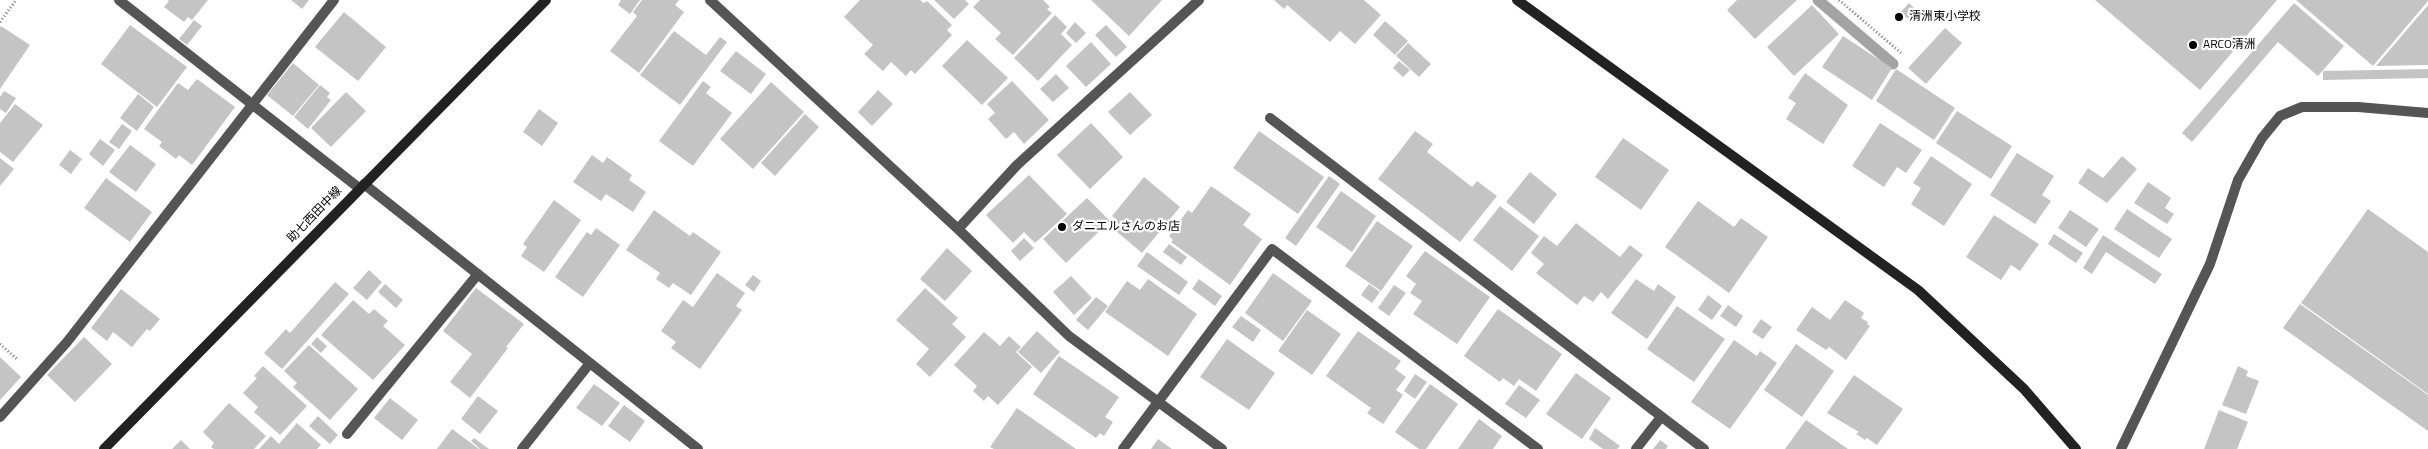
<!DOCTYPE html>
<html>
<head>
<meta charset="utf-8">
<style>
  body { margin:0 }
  canvas { display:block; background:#fff }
</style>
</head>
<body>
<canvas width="2428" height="449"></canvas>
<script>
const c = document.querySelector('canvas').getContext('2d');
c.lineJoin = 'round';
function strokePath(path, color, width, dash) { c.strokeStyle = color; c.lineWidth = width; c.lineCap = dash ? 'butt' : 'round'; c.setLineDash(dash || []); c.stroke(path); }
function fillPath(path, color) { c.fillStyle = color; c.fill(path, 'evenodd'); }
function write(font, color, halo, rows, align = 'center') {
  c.font = font + ' "Titillium Web","Noto Sans JP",sans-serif'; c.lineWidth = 4.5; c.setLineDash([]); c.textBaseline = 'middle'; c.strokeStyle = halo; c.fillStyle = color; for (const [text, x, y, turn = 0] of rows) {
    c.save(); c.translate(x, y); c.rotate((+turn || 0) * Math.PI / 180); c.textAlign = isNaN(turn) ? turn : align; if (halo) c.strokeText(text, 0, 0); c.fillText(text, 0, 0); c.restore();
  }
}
strokePath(new Path2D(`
  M1818,0L1893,64`), '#a3a3a3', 11);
fillPath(new Path2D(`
  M167,0H208L192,20L188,17L184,22L164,7L169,1Z
  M291,0H309L302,9Z
  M621,0H640L630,14L618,5Z
  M642,0H679L675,5L684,12L639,73L610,51L637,16L633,12Z
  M860,0H920L924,3L927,1L952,25L947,30L952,35L915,74L911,70L906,76L891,62L883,71L864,54L873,45L844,17Z
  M934,0H965L969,4L954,19Z
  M980,0H1043L1050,7L1047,9L1052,13L1013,55L995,39L1001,33L973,7Z
  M1091,0H1162L1129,36Z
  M1274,0H1364L1381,15L1355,44L1340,31L1330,42L1287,5L1284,9Z
  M1737,0H1797L1755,39L1727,10Z
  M2095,0H2277L2200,90Z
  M2296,0H2428V1L2373,66Z
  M1909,3L1917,11L1909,20L1901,12Z
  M2294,3L2344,46L2318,76L2278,42L2192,142L2182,133Z
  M1812,5L1839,34L1794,76L1767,47Z
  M2428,5V65L2376,66Z
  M344,12L386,47L358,81L315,47Z
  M1055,15L1067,27L1061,34L1072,45L1038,81L1014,58Z
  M194,20L202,26L187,45L179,39Z
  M1385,21L1408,41L1395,55L1373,35Z
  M1075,22L1086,33L1076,43L1066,33Z
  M130,25L187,67L157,107L101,64Z
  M1106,25L1127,47L1116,57L1095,35Z
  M1,26L30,45L0,89V28Z
  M1945,28L1962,43L1926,84L1908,68Z
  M674,31L706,55L720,37L727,42L680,105L640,75Z
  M1843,36L1892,68L1872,100L1822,67Z
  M967,40L1008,78L982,105L942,66Z
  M1091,42L1111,64L1086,87L1066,66Z
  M1408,43L1431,64L1419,77L1396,56Z
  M736,51L766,74L751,94L720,71Z
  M1399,61L1410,70L1403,77L1393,68Z
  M293,63L319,85L293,116L267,95Z
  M1896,69L1955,108L1934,140L1876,101Z
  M2428,69V78L2323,80V71Z
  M1805,73L1848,105L1823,144L1786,119L1796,103L1788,98Z
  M1056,74L1069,88L1053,102L1040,89Z
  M197,79L235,107L192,165L179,155L176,159L159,146L162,142L144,129L178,83L188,90Z
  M703,81L711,87L706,93L732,113L693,166L659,141Z
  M1012,81L1049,120L1024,144L1014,132L1006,139L988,119L995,113L987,104Z
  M771,82L804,112L753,169L720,139Z
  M320,85L330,93L327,97L331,100L308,129L294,117Z
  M878,90L893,104L872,126L858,112Z
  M4,91L16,98L6,113L0,109V97Z
  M346,92L366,111L331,147L311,128Z
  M1130,92L1152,115L1130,135L1108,112Z
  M138,94L154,107L137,131L120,118Z
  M15,104L43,125L13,162L0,152V123Z
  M539,109L558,123L542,146L523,132Z
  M1957,111L2012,146L1991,179L1936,143Z
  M805,114L819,127L775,176L761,163Z
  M1091,123L1123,157L1090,189L1057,155Z
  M1880,123L1922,150L1906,173L1897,167L1884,187L1852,166Z
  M122,124L132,131L119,149L109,142Z
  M1259,131L1324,177L1298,214L1233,168Z
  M1415,131L1433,144L1427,152L1472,187L1477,181L1497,196L1460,242L1378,179Z
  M1623,138L1669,170L1641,210L1595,177Z
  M100,139L115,150L103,166L89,154Z
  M130,145L156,164L136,192L109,172Z
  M70,150L82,159L71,174L59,165Z
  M2017,153L2054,176L2042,195L2051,201L2035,224L1990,195Z
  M592,155L603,163L607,157L632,175L629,180L646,192L633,212L606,194L601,201L573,182Z
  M1931,156L1972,184L1944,226L1911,204L1921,188L1913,183Z
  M2122,156L2137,169L2107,203L2078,183L2088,168L2103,178Z
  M0,158L14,169L0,186Z
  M1530,172L1557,194L1534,224L1506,202Z
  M1029,175L1067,214L1035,243L1024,232L1013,243L986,215Z
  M1329,176L1340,184L1296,246L1285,238Z
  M1144,177L1180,207L1142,253L1110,226L1116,219L1112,216Z
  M106,178L152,212L130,242L84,208Z
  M2148,182L2171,198L2165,208L2174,214L2167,224L2134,203Z
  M1211,186L1251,214L1243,225L1262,239L1230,285L1171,242L1173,240L1169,236L1188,210L1192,213Z
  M1341,191L1376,216L1352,252L1316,227Z
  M1087,198L1110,221L1066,263L1043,239Z
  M554,200L581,220L544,272L521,256L527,247L523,244Z
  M1698,201L1734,227L1741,218L1768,237L1729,293L1665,247Z
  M1500,206L1539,236L1512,271L1473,240Z
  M2127,209L2172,239L2159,258L2114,229Z
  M2368,209L2428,252V394L2301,303Z
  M654,210L690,236L693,232L721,252L691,295L673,283L669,288L656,279L660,273L626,250Z
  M2070,210L2099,229L2086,247L2058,228Z
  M1994,215L2039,244L2020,271L2011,265L2001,280L1966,257Z
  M1377,221L1413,246L1381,291L1345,266Z
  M1576,223L1620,257L1630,245L1643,255L1608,299L1601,292L1593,302L1584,296L1577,305L1536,273L1544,264L1531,253L1544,236L1557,246Z
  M596,228L620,245L583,297L555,277L587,232L591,235Z
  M2054,234L2083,253L2076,263L2048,244Z
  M2103,235L2162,274L2155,284L2106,252L2092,274L2083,268Z
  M1024,238L1034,248L1020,261L1011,251Z
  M1169,244L1187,257L1181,265L1163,252Z
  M947,248L972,271L945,301L920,279Z
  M1425,251L1490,297L1457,344L1413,314L1422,301L1410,293L1416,284L1406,276Z
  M1147,252L1188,282L1179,295L1137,266Z
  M369,270L382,282L367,300L353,288Z
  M717,273L745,293L736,306L742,310L700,369L671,348L676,342L661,331L683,300L693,307Z
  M1273,273L1312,301L1283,341L1245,313Z
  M753,275L761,281L754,292L745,285Z
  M1071,276L1092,298L1074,315L1053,292Z
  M1148,279L1197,314L1168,356L1105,312L1127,281L1140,290Z
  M1199,279L1222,296L1215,306L1192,289Z
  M1636,279L1654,291L1658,284L1676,297L1647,339L1611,313Z
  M335,282L349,294L282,369L264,353L286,329L290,333Z
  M385,284L403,300L396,308L378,292Z
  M1369,284L1380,292L1372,303L1361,295Z
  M1394,285L1406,293L1389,316L1378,308Z
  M476,288L524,324L506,347L508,348L470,398L450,382L472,354L443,331Z
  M925,288L958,318L952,324L966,337L930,377L916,364L929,349L896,320Z
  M121,289L160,319L150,331L147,329L132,347L113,332L107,341L91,328Z
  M1708,295L1722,306L1712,320L1698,310Z
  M1096,297L1108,306L1088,330L1076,320Z
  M353,300L369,314L374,309L388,321L383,326L405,345L373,380L321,335Z
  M1845,300L1864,313L1861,318L1868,322L1867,324L1870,326L1846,360L1829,347L1826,350L1796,330L1812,307L1830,320Z
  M2300,304L2428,395V431L2283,328Z
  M1728,305L1743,316L1736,327L1720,316Z
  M1677,306L1725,339L1694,382L1647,349Z
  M1498,309L1562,354L1536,391L1519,379L1514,386L1503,378L1500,382L1464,356Z
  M1307,310L1341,334L1312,375L1278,351Z
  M1241,316L1261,330L1253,342L1232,327Z
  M1761,319L1772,327L1763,339L1752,332Z
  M1037,331L1060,352L1041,373L1018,352Z
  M1358,331L1401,361L1395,369L1406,377L1396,390L1403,395L1383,424L1367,413L1371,408L1326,376Z
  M984,332L1000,346L1009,336L1021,347L1016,352L1032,367L998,405L988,396L984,401L973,391L977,386L954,365Z
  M84,337L112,364L75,402L47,375Z
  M317,337L327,346L321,353L311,344Z
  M1227,339L1275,373L1249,410L1200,377Z
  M1734,340L1757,356L1760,351L1777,363L1730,429L1691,402Z
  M1796,344L1834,371L1802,417L1764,390Z
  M309,345L358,389L330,420L293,387L297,383L284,371Z
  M1059,356L1119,397L1105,417L1113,422L1104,436L1100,433L1096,438L1033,394Z
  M0,357L21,377L0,400Z
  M263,366L307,406L280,435L254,412L258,407L243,393L257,378L254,376Z
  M2238,366L2248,371L2246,376L2259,381L2246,414L2222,405Z
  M1576,373L1611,398L1582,439L1546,414Z
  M1415,374L1427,382L1415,399L1404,391Z
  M1854,375L1903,409L1877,445L1867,438L1865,440L1856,434L1859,432L1827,413Z
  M594,384L620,403L602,426L576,408Z
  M1430,384L1458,404L1426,449H1419L1395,432Z
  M1519,385L1540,400L1526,418L1505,404Z
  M478,396L498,411L480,434L461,419Z
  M390,398L418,420L402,440L374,418Z
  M229,403L266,436L254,449H214L211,447L214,443L203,432Z
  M624,405L645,421L630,442L608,426Z
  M1017,408L1076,449H994L990,447Z
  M2219,410L2248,422L2237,449H2204Z
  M318,416L338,435L330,444L309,426Z
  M1479,419L1502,436L1493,449H1458Z
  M1806,420L1848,449H1785Z
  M297,423L321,445L317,449H259L271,436L279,444Z
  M1595,428L1620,446L1617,449H1603L1589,439Z
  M452,429L479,449H437Z
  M474,438L489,449H480L471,441Z
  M1158,439L1172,449H1151Z
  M181,440L190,449H172Z
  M1660,440L1668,446L1666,449H1653Z`), '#c4c4c4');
strokePath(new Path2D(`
  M1839,0L1901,53
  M0,22L16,0
  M0,344L18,360`), '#777', 3, [1, 2.5]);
strokePath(new Path2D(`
  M347,434L478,274
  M2121,449L2210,264L2238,180L2262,138L2280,116L2302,107H2358L2428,113`), '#555', 10);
strokePath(new Path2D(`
  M119,0L359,188
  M710,0L958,229L1069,336L1222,449
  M1270,118L1704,449
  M364,184L590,363L522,449
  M958,229L1017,165L1199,0
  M590,363L698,449
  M0,417L67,342L334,0
  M1123,449L1272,249L1538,449
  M1636,449L1661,417`), '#555', 10);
strokePath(new Path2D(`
  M1517,0L1918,290L2024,389L2076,449
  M104,449L546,0`), '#222', 10);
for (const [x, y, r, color] of [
  [1899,17,5,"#000"],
  [2193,45,5,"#000"],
  [1062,227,5,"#000"]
]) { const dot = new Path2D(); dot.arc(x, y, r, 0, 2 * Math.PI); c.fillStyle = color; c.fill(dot); strokePath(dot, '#fff', 2); }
write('12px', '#000', '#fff', [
  ["清洲東小学校",1909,17],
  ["ARCO清洲",2203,45],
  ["ダニエルさんのお店",1072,227]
], 'left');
write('12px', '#000', '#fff', [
  ["助七西田中線",315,215,-46]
]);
</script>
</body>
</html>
